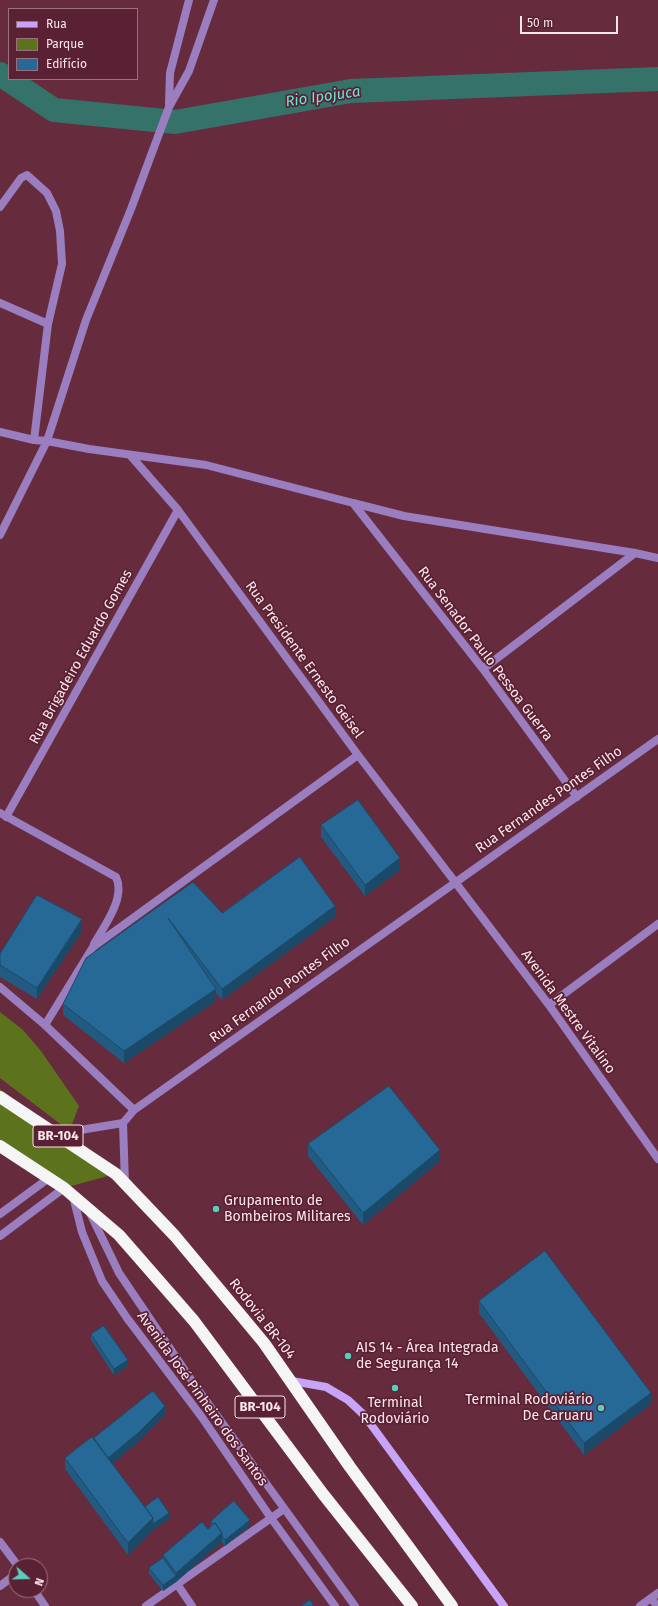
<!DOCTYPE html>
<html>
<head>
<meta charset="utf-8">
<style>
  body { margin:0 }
  #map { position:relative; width:658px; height:1606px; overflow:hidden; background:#662c3e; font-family:"Fira Sans",sans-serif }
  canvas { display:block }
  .legend { position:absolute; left:8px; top:8px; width:130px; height:72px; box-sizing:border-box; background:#5a2134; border:1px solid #9b707d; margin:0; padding:5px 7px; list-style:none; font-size:12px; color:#fde6eb }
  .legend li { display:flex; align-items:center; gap:8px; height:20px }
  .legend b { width:20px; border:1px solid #9b707d }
  .north { position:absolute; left:8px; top:1558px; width:40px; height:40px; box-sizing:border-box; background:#5a2134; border:1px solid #9b707d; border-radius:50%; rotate:110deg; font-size:11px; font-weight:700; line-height:16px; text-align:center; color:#fde6eb }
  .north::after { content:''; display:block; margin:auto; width:14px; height:18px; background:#5acebd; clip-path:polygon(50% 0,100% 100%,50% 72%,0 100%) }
  .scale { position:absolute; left:520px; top:16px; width:98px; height:18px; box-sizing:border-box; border:2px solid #fde6eb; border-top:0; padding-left:5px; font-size:12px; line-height:14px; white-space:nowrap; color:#fde6eb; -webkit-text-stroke:3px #5a2134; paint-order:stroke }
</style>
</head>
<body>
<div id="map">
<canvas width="658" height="1606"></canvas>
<ul class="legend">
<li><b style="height:5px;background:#c7a4f8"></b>Rua</li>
<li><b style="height:11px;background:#5d721c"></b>Parque</li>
<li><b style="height:11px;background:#276996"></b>Edifício</li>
</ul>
<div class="north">N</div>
<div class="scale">50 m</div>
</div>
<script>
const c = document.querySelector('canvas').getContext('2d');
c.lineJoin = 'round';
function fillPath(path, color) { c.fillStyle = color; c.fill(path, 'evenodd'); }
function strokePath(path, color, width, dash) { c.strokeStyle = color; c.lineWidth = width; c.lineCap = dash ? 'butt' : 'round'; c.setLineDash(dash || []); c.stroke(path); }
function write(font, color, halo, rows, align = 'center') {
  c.font = font + ' "Fira Sans",sans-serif'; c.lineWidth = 3.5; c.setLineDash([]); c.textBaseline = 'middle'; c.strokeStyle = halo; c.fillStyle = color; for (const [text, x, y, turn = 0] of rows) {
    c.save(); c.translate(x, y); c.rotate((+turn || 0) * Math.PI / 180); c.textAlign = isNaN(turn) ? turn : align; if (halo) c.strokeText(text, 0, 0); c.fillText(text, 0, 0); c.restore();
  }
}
fillPath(new Path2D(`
  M0,1012L23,1030L41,1051L79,1106L72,1124L63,1126L0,1078Z
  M0,1089L115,1174L64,1188L0,1147Z`), '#5d721c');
strokePath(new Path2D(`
  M0,74L54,110L175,122L351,91L658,79`), '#357269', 24);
strokePath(new Path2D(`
  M169,104L170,73L189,0
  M0,207L21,178L27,175L47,193L56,211L60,231L62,264L48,324L34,440
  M0,303L48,324
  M0,432L34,440L47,441L89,449L206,465L353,503L483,669L577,797
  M130,455L178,510L358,755L549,1005L658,1159
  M353,503L404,516L635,553
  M0,535L47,441L86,320L131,209L169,107L189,71L214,0
  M483,669L635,553L658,558
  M0,813L116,877C126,898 104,926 94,944
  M6,817L178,510
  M0,987L45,1025L134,1110
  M549,1005L658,924
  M45,1025L93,947L358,755
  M123,1123L134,1110L658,739
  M123,1123L125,1184
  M56,1134L123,1123
  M73,1196L82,1232L102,1281L127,1318L201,1416L271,1518L335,1606
  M90,1213L119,1273L194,1384L355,1606
  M0,1214L49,1178
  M0,1236L64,1188
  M0,1542L18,1566
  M177,1584L192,1606
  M0,1586L16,1574
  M34,1590L45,1606
  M651,1598L657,1606
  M146,1606L284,1509
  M640,1606L658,1593`), '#9a7ec0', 8);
strokePath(new Path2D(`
  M292,1381L326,1387L348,1400L364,1415L504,1606`), '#c7a4f8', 8);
strokePath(new Path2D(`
  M0,1097L116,1174L175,1236L264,1343L350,1467L452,1606
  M0,1146L64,1188L119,1235L194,1321L323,1494L412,1606`), '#f5f5f5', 12);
fillPath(new Path2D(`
  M321,825L400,870L365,896L321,837Z
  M193,882L222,913L335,917L222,1000L216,993V1001L124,1063L63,1015V1004Z
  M82,931L37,999L0,977V954Z
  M308,1144L440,1161L363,1225L308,1156Z
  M479,1301L651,1404L584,1455L479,1313Z
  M91,1334L128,1366L114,1375L91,1340Z
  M165,1415L138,1442L112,1464L145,1507L169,1519L153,1530L128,1555L65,1469V1458L94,1438Z
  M211,1521L250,1526L225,1546L222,1542L176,1582L163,1591L149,1574V1568L163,1558V1555L208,1529L211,1526Z`), '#225a81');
fillPath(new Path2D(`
  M400,858V870L365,896V885Z
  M335,906V917L222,1000V989Z
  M82,919V931L37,999V988Z
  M216,989V1001L124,1063V1051Z
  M440,1150V1161L363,1225V1213Z
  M128,1360V1366L114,1375V1369Z
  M651,1393V1404L584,1455V1443Z
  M165,1406V1415L138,1442L107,1468V1459Z
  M169,1513V1519L153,1530V1524Z
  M153,1518V1530L128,1555V1543Z
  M250,1520V1526L225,1546V1540Z
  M222,1533V1542L176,1582L163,1591V1585L176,1576V1573Z`), '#1b4a69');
const building = new Path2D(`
  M358,800L400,858L365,885L321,825Z
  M300,857L335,906L222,989L168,918L216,989L124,1051L63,1004L86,958L193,882L222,913Z
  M37,895L82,919L37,988L0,965V954Z
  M389,1086L440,1150L363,1213L308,1144Z
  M545,1251L651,1393L584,1443L479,1301Z
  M104,1326L128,1360L114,1369L91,1334Z
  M153,1391L165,1406L138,1433L108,1458L94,1438Z
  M92,1437L153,1518L128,1543L65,1458Z
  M158,1497L169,1513L153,1524V1518L145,1507Z
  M234,1501L250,1520L225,1540L222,1536V1533L215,1523L213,1524L211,1521Z
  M202,1522L208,1529L215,1523L222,1533L176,1573L163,1555Z
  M163,1558L176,1576L163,1585L149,1568Z
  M310,1600L314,1606H301Z`);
fillPath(building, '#276996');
strokePath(building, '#1b4a69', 1);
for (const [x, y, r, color] of [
  [216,1209,4,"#5acebd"],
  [348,1356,4,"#5acebd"],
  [395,1388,4,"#5acebd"],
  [601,1408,4,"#5acebd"]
]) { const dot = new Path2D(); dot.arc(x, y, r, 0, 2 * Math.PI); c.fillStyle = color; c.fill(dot); strokePath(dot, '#5a2134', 1.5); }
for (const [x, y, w] of [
  [58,1136,50],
  [260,1407,50]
]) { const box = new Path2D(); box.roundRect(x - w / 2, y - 11, w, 22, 3); c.fillStyle = '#5a2134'; c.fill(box); strokePath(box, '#fde6eb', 1); }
write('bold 13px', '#fde6eb', null, [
  ["BR-104",58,1136],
  ["BR-104",260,1407]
]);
write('14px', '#fde6eb', '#5a2134', [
  ["Rua Senador Paulo Pessoa Guerra",485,654,53],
  ["Rua Brigadeiro Eduardo Gomes",81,657,-61],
  ["Rua Presidente Ernesto Geisel",304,660,54],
  ["Rua Fernandes Pontes Filho",549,800,-35],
  ["Rua Fernando Pontes Filho",280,990,-36],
  ["Avenida Mestre Vitalino",568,1012,54],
  ["Rodovia BR-104",262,1319,52],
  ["Avenida José Pinheiro dos Santos",202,1399,54]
]);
write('14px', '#fde6eb', '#5a2134', [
  ["Grupamento de",224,1201],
  ["Bombeiros Militares",224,1217],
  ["AIS 14 - Área Integrada",356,1348],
  ["de Segurança 14",356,1364],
  ["Terminal Rodoviário",593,1400,"right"],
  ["De Caruaru",593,1416,"right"],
  ["Terminal",395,1403,"center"],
  ["Rodoviário",395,1419,"center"]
], 'left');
write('italic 15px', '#68e7d5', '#5a2134', [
  ["Rio Ipojuca",323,97,-8]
]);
</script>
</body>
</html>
